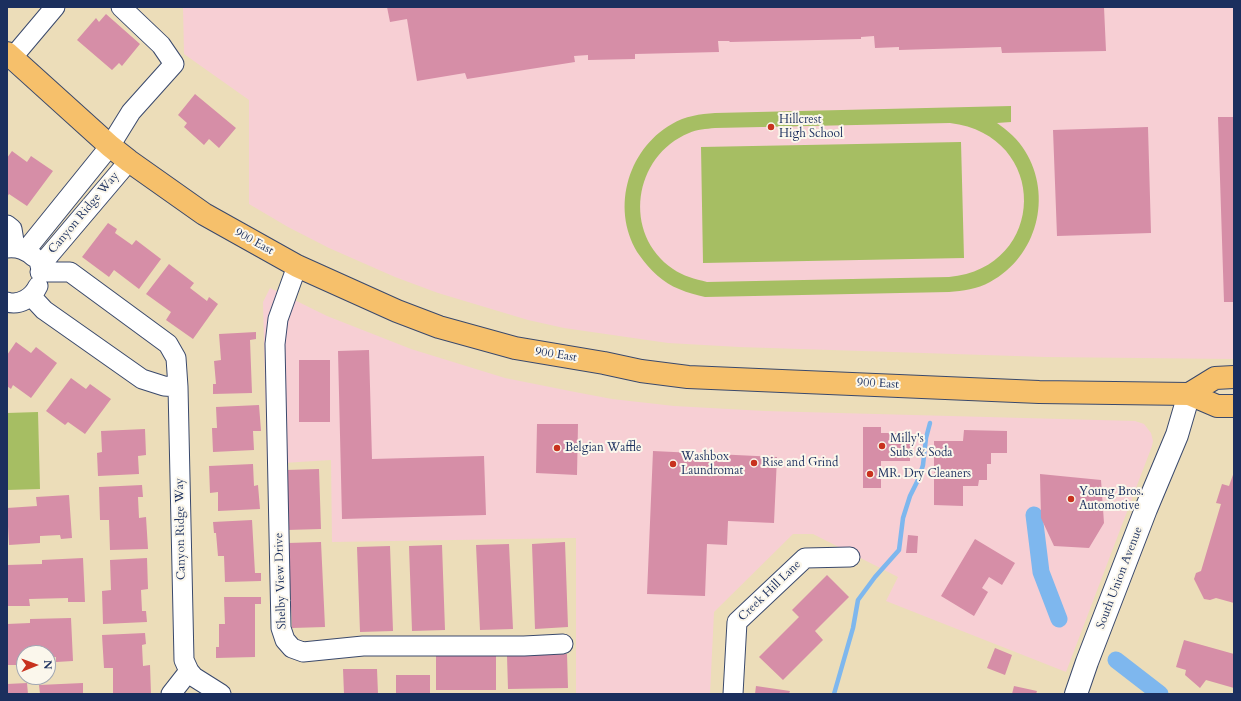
<!DOCTYPE html>
<html>
<head>
<meta charset="utf-8">
<style>
  body { margin:0 }
  #map { position:relative; width:1241px; height:701px; overflow:hidden; background:#ecddb9; font-family:Cardo,serif }
  canvas { display:block }
  .frame { position:absolute; inset:0; border:8px solid #1b2f5e; pointer-events:none }
  .north { position:absolute; left:16px; top:645px; width:40px; height:40px; box-sizing:border-box; background:#fbf7ec; border:1px solid #a1a7b3; border-radius:50%; rotate:89deg; font-size:11px; font-weight:700; line-height:16px; text-align:center; color:#1b2f5e }
  .north::after { content:''; display:block; margin:auto; width:14px; height:18px; background:#c8321e; clip-path:polygon(50% 0,100% 100%,50% 72%,0 100%) }
</style>
</head>
<body>
<div id="map">
<canvas width="1241" height="701"></canvas>
<div class="frame"></div>
<div class="north">N</div>
</div>
<script>
const c = document.querySelector('canvas').getContext('2d');
c.lineJoin = 'round';
function fillPath(path, color) { c.fillStyle = color; c.fill(path, 'evenodd'); }
function strokePath(path, color, width, dash) { c.strokeStyle = color; c.lineWidth = width; c.lineCap = dash ? 'butt' : 'round'; c.setLineDash(dash || []); c.stroke(path); }
function write(font, color, halo, rows, align = 'center') {
  c.font = font + ' Cardo,serif'; c.lineWidth = 4; c.setLineDash([]); c.textBaseline = 'middle'; c.strokeStyle = halo; c.fillStyle = color; for (const [text, x, y, turn = 0] of rows) {
    c.save(); c.translate(x, y); c.rotate((+turn || 0) * Math.PI / 180); c.textAlign = isNaN(turn) ? turn : align; if (halo) c.strokeText(text, 0, 0); c.fillText(text, 0, 0); c.restore();
  }
}
fillPath(new Path2D(`
  M183,7H1234V359L1046,357L739,347L668,343L564,328L528,320L438,293L395,277L329,248L288,227L249,204V100L184,54Z
  M270,288L327,316L411,349L505,378L575,392L612,399L674,406L765,411L1135,421L1144,424L1151,433L1153,441L1152,446L1066,672L886,601L898,577L813,534H793L714,612L710,694L576,693V538L332,542L331,460L267,464L263,302Z`), '#f7cfd4');
fillPath(new Path2D(`
  M1011,106V122L997,123C1008,131 1018,139 1025,151C1053,196 1037,257 990,282C977,289 963,291 949,292L705,297C697,295 688,293 679,289C663,283 650,270 640,256C610,213 626,150 672,124C685,116 700,114 715,113ZM950,123C1050,135 1048,268 949,277L707,282C695,279 683,276 673,269C622,234 633,156 689,133C697,129 706,129 715,128Z
  M961,142L964,258L703,263L701,147Z
  M38,412L40,489L7,490V413Z`), '#a6be63');
strokePath(new Path2D(`
  M834,694L853,628L858,600L875,577L899,550L903,518L910,496L919,478L923,465L926,438L930,423`), '#7eb7ee', 4.5);
strokePath(new Path2D(`
  M1034,515L1041,572L1059,619
  M1116,660L1160,694`), '#7eb7ee', 17);
fillPath(new Path2D(`
  M387,7H1104L1106,51L1002,53L1001,47L899,50V47L875,48L874,36L861,37V39L730,42L729,41H718L719,52L635,54V59L588,60V55L574,56L575,62L467,79L465,73L417,81L407,19L390,22Z
  M106,14L140,44L122,66L119,63L112,70L77,40L96,18L99,22Z
  M195,94L236,128L219,148L209,139L204,145L184,127L187,123L178,115Z
  M1218,117H1234V302H1224Z
  M1148,127L1151,233L1057,236L1053,130Z
  M12,151L27,162L31,156L53,171L27,206L9,194L7,197V158Z
  M108,223L117,229L115,233L132,245L136,240L161,259L139,289L114,270L109,277L82,257Z
  M169,264L194,283L190,288L207,301L209,297L218,304L193,339L166,320L171,312L146,294Z
  M256,332V339L250,340L252,393L213,394V384H216L214,361L221,360L219,334Z
  M16,342L31,353L36,347L57,363L31,398L13,385L11,389L7,386V355Z
  M369,350L372,459L484,456L486,515L342,519L338,351Z
  M299,360H330V422H299Z
  M71,378L86,389L90,384L111,399L85,434L68,422L65,425L46,411Z
  M259,405L261,431H253L254,450L213,452L212,428H217L216,407Z
  M537,424H578L577,475L536,473Z
  M863,427H881V433H910V461H881V488H863Z
  M145,429L146,455L138,456L139,474L98,476L97,453L102,452L101,431Z
  M964,430L1007,431V453H991V464H987V480H979L978,486H963V506L934,505V441H963Z
  M653,451L777,457L774,523L728,521L727,545L707,544L705,596L647,594Z
  M253,464L254,486L258,485L260,509L218,511V492L210,493L209,466Z
  M319,469L321,529L287,530L286,470Z
  M1234,472V603L1216,598L1210,600L1204,599L1194,579L1196,573L1201,571L1221,504L1216,503L1222,484L1229,486Z
  M1040,474L1101,480L1104,523L1089,548L1054,546L1041,518Z
  M142,485L143,497H138L139,518L146,517L148,549L110,550L109,520H100L99,487Z
  M69,495L72,538L61,539L60,535L40,536V543L9,545L7,508L37,506L36,497Z
  M252,520L255,573H261V581L225,582L224,556H218L216,533H214L213,522Z
  M908,535L918,536L917,553H906Z
  M975,539L1015,563L1002,585L989,577L982,588L988,592L974,616L941,596Z
  M321,542L325,627L292,628L288,543Z
  M565,542L568,627L535,629L532,544Z
  M509,544L513,629L480,630L476,545Z
  M442,545L445,630L412,631L409,546Z
  M390,546L393,631L360,632L357,547Z
  M83,558L85,602H68V598L29,599L30,606H7V565L42,564V560Z
  M147,558L148,589L141,590L142,611H146L147,622L103,624L102,591L111,590L110,560Z
  M827,575L849,597L815,631L823,640L783,680L759,657L799,617L792,610Z
  M224,597H261V604H255V657L216,658V647H219V624H225Z
  M71,618L73,661L56,662V657H48V653H24V658H17L18,665H7V624L30,623V619Z
  M145,633L146,644L142,645L143,666L150,665L151,694H113V668H104L102,635Z
  M1184,640L1234,654V688L1206,680L1200,688L1185,675L1186,670L1176,667Z
  M995,648L1012,655L1005,675L987,668Z
  M567,654L568,688L508,689L507,656Z
  M436,656H496V690H436Z
  M343,669H377L378,694H344Z
  M396,675H430V694H396Z
  M27,683L28,694H7V684Z
  M83,683V694H40L39,685Z
  M756,686L790,691L789,694H755Z
  M1014,686L1037,691L1036,694H1012Z`), '#d68ea7');
const minor = new Path2D(`
  M12,58L55,7
  M7,225L12,229L15,247
  M7,248C19,247 26,250 34,257
  M26,250L110,146L131,112L174,64L161,45L121,7
  M40,266L129,161
  M297,266L278,319L275,344L281,628L285,640L292,648L303,652L363,646H524L563,644
  M40,272H70L168,344L176,358L178,387
  M31,296L44,310L142,379L164,386L178,387L184,660L189,671L194,677L221,694
  M7,302C20,306 33,297 38,286
  M171,694L189,671
  M733,694L737,622L805,558L850,557`);
const tertiary = new Path2D(`
  M1076,694L1087,662L1146,509L1177,435L1189,394`);
const primary = new Path2D(`
  M7,53L110,146L129,161L204,214L297,266L397,311L439,327L515,348L604,363L641,371L688,377L1039,392L1189,394L1217,406H1234
  M1189,394L1215,378L1234,377`);
strokePath(minor, '#3a496c', 21);
strokePath(tertiary, '#3a496c', 24);
strokePath(primary, '#3a496c', 24);
strokePath(minor, '#fff', 19);
strokePath(tertiary, '#fff', 22);
strokePath(primary, '#f6c06b', 22);
for (const [x, y, r, color] of [
  [771,127,4,"#c8321e"],
  [882,446,4,"#c8321e"],
  [557,448,4,"#c8321e"],
  [754,463,4,"#c8321e"],
  [673,464,4,"#c8321e"],
  [870,474,4,"#c8321e"],
  [1071,499,4,"#c8321e"]
]) { const dot = new Path2D(); dot.arc(x, y, r, 0, 2 * Math.PI); c.fillStyle = color; c.fill(dot); strokePath(dot, '#fbf7ec', 1.5); }
write('12px', '#1b2f5e', '#fbf7ec', [
  ["Hillcrest",779,120],
  ["High School",779,134],
  ["Milly's",890,439],
  ["Subs & Soda",890,453],
  ["Belgian Waffle",565,448],
  ["Washbox",681,457],
  ["Laundromat",681,471],
  ["Rise and Grind",762,463],
  ["MR. Dry Cleaners",878,474],
  ["Young Bros.",1079,492],
  ["Automotive",1079,506]
], 'left');
write('12px', '#1b2f5e', '#fbf7ec', [
  ["Canyon Ridge Way",84,213,-50],
  ["900 East",254,242,29],
  ["900 East",556,355,9],
  ["900 East",878,384,3],
  ["Canyon Ridge Way",181,529,-91],
  ["South Union Avenue",1120,578,-69],
  ["Shelby View Drive",281,581,-92],
  ["Creek Hill Lane",770,591,-44]
]);
</script>
</body>
</html>
